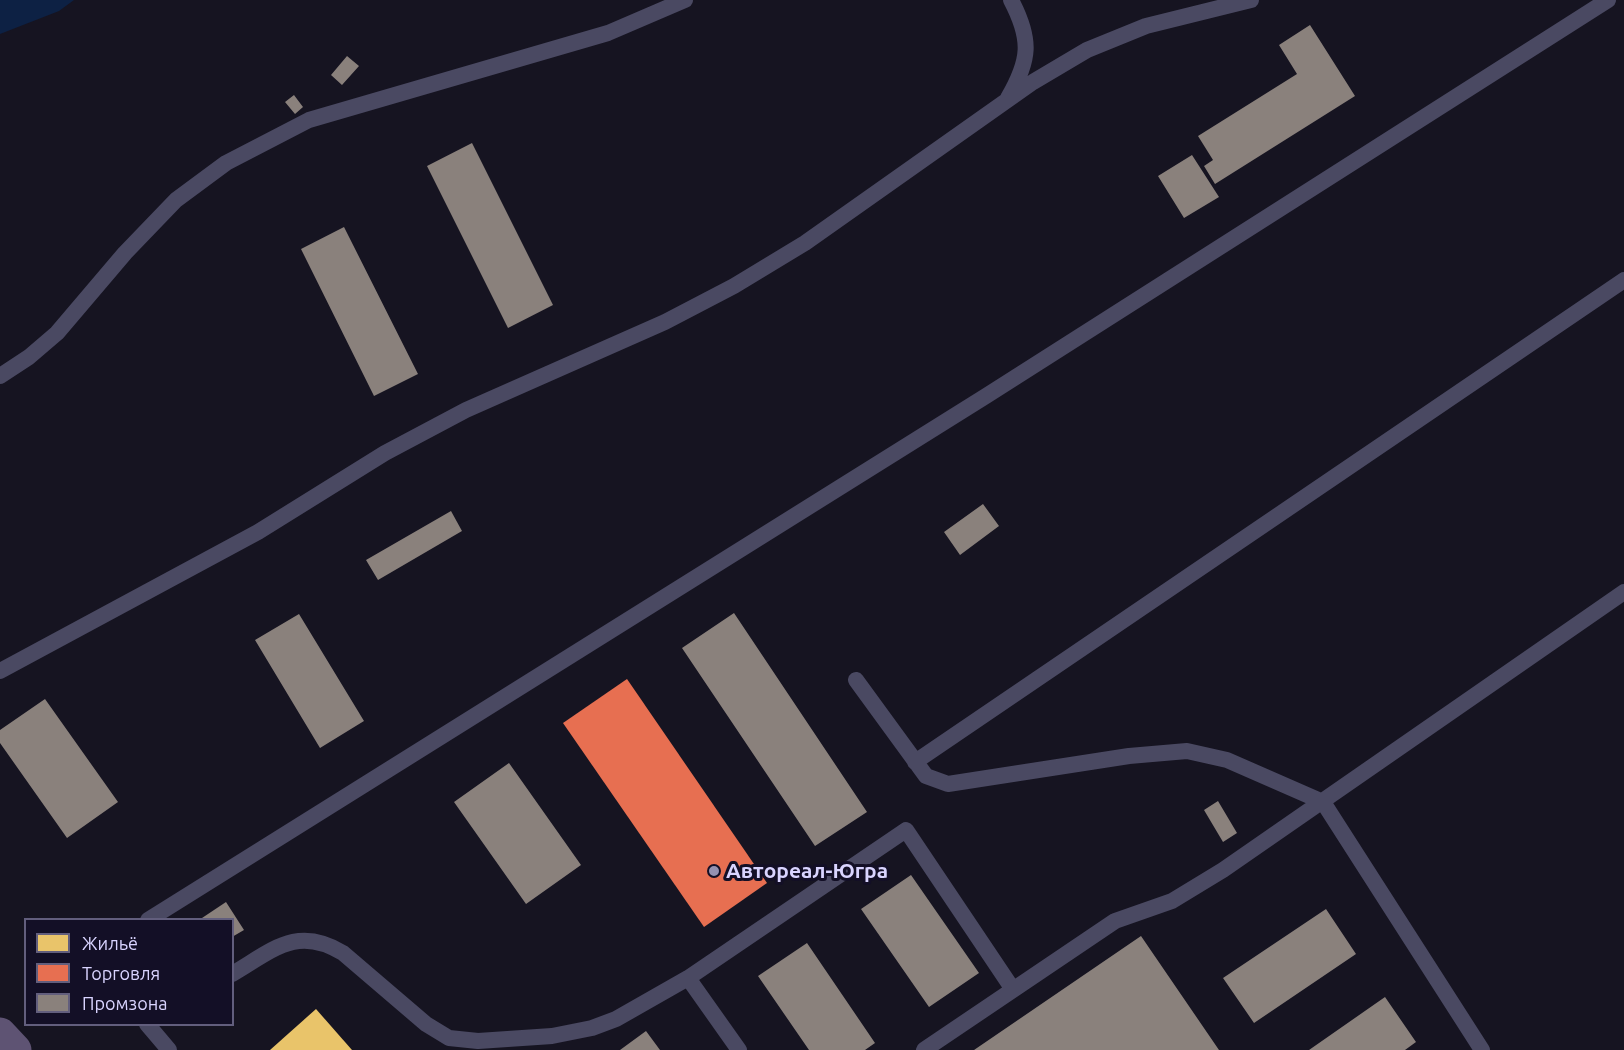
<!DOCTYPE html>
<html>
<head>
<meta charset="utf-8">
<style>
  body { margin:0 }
  #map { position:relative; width:1624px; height:1050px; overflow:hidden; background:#161421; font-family:Ubuntu,sans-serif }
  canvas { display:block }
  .legend { position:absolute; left:24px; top:918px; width:210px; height:108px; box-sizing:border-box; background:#130f26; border:2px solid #625e7d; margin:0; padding:8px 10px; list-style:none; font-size:18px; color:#d9d4ff }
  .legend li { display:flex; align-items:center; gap:12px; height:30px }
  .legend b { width:30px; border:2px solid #625e7d }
</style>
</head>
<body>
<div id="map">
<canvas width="1624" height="1050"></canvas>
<ul class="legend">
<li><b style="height:16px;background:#e9c46a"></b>Жильё</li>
<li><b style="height:16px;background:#e76f51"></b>Торговля</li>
<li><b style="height:16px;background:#8a817c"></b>Промзона</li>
</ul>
</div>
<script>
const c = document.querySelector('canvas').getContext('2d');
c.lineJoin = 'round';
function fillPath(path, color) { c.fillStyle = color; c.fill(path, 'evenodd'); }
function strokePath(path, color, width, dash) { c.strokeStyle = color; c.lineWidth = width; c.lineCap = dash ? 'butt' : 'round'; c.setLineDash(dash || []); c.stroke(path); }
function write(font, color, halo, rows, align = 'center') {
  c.font = font + ' Ubuntu,sans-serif'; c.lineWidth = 6; c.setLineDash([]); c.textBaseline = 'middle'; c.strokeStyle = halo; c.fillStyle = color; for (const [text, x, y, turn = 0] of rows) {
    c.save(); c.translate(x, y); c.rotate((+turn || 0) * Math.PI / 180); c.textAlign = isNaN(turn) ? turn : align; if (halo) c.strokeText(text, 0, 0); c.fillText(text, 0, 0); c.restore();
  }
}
fillPath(new Path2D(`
  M0,0H74L59,11L0,34Z`), '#0d2144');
fillPath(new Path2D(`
  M316,1009L352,1050H270Z`), '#e9c46a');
fillPath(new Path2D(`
  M627,679L767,883L704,927L563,723Z`), '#e76f51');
fillPath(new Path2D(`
  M1310,25L1355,96L1215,184L1204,166L1213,160L1198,136L1297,74L1279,45Z
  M347,56L359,66L342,85L331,75Z
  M294,95L303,107L295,114L285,102Z
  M472,143L553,305L508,328L427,166Z
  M1192,155L1219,197L1184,218L1158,176Z
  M344,227L418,374L374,396L301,249Z
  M983,504L999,526L960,555L944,532Z
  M451,511L462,531L378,580L366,560Z
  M734,613L867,812L815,846L682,648Z
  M299,614L364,721L320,748L255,640Z
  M45,699L118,802L67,838L0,743V730Z
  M509,763L581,865L526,904L454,802Z
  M1218,801L1237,833L1223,842L1204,810Z
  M911,875L979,973L929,1007L861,909Z
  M226,902L244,930L232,937V920H199Z
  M1326,909L1356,954L1254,1023L1223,978Z
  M1141,936L1219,1050H974Z
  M807,943L875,1043L865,1050H809L758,976Z
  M1385,997L1416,1042L1405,1050H1309Z
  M646,1031L660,1050H620Z`), '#8a817c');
strokePath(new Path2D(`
  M1008,98C1030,60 1032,40 1011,0
  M0,376L29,357L57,333L125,253L176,200L226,163L309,120L608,33L685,0
  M0,671L258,532L385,453L466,410L665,322L734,286L805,243L1033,82L1087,50L1146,26L1251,0
  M856,680L926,776L948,784L1129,756L1187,751L1227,760L1323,802L1482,1050
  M915,762L1624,280
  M148,920L986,396L1608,0
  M232,974C273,950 297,925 343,953L426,1024L449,1038L478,1041L552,1036L592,1028L616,1019L688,978L906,830L1012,988
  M688,978L739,1050
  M147,1024L169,1050
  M924,1050L1115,921L1172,901L1223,870L1624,592`), '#4a4962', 16);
strokePath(new Path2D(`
  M0,1034L15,1050`), '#5e5373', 33);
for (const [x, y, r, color] of [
  [714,871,6,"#9591b1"]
]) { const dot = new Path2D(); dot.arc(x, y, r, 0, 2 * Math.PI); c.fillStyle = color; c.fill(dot); strokePath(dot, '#130f26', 2); }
write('bold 21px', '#d9d4ff', '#130f26', [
  ["Автореал-Югра",726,871]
], 'left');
</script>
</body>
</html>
